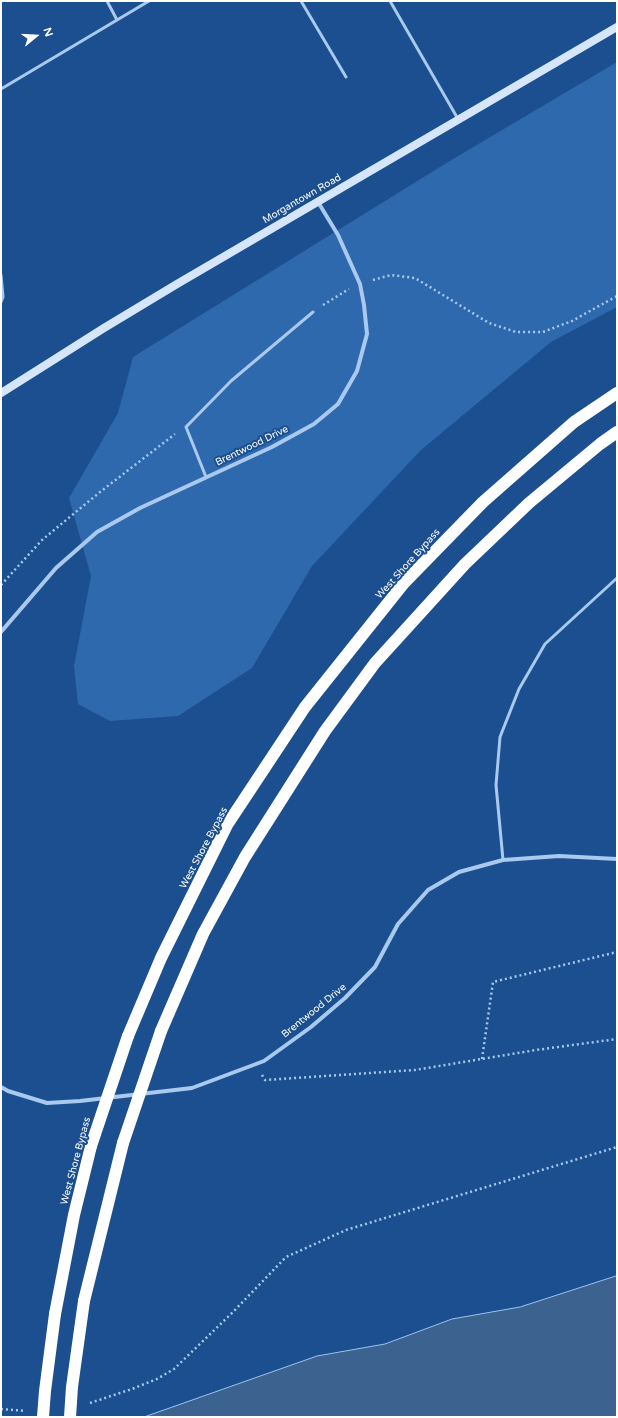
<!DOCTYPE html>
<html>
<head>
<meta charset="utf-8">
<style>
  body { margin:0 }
  #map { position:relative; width:618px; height:1418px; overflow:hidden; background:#1b4f8f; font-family:"Varela Round",sans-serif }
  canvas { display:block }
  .frame { position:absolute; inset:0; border:2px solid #fff; pointer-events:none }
  .north { position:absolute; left:16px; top:16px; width:40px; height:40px; -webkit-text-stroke:3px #1b4f8f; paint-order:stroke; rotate:72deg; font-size:11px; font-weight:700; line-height:16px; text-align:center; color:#fff }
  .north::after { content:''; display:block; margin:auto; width:14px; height:18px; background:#fff; clip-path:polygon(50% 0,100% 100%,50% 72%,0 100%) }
</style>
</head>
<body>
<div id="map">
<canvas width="618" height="1418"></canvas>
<div class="frame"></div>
<div class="north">N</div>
</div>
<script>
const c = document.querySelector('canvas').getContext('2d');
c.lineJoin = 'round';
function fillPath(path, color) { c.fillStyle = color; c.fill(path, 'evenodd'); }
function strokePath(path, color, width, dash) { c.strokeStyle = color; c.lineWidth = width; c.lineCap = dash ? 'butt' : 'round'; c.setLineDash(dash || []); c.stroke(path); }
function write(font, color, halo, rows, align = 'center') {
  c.font = font + ' "Varela Round",sans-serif'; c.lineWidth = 4; c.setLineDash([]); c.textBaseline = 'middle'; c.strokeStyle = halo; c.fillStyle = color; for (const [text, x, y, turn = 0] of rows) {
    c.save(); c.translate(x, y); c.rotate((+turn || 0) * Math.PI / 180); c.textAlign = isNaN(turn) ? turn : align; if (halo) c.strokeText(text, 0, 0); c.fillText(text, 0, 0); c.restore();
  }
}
fillPath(new Path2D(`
  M617,62V307L551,342L421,450L312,566L252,668L178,716L110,721L78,704L74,666L91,576L69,498L118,413L133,357L448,162Z`), '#2e69ad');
const water = new Path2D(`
  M617,1276V1417H144L317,1356L385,1344L452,1319L520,1307Z`);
fillPath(water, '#3c6290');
strokePath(water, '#9cc4f0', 1);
strokePath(new Path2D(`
  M373,280L391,275L415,278L489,323L516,332H543L572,321L617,296
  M323,305L349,289
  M1,585L42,540L100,492L175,434
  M482,1059L493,982L617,952
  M262,1075L265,1080L415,1070L536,1050L617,1039
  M90,1403L132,1389L157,1379L174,1369L233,1312L286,1257L346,1230L617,1147
  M1,1409L26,1411`), '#a9c9ee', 2.5, [2, 3]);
strokePath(new Path2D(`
  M107,1L117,20
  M301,1L346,77
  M390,1L458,119
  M1,89L149,1
  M1,275L3,297L1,302
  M206,477L186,427L231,381L313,312
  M503,860L496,785L500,737L519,689L545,644L617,578`), '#a9c9ee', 3);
strokePath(new Path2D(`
  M1,632L56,568L97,532L140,508L272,447L314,424L338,404L357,371L367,334L364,305L360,284L338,235L318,202
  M1,1087L8,1091L47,1103L80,1101L192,1088L264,1061L311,1027L345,998L375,967L398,924L428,890L459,872L503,860L559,856L617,859`), '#a9c9ee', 4);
strokePath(new Path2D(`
  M1,393L104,328L177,284L617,27`), '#d6e6fa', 8);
strokePath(new Path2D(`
  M161,1031L203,934L245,857L325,731L375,663L465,564L529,503L600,444L617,432
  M128,1036L161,958L227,825L305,707L404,583L483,502L574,422L617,393
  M84,1301L123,1143
  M55,1314L74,1215L91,1146`), '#fff', 12);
strokePath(new Path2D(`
  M123,1143L161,1031
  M91,1146L128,1036
  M43,1417L45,1391L55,1314
  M70,1417L72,1387L84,1301`), '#fff', 12);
write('10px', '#fff', '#1b4f8f', [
  ["Morgantown Road",302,199,-30],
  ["Brentwood Drive",252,446,-26],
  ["West Shore Bypass",408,564,-48],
  ["West Shore Bypass",204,848,-62],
  ["Brentwood Drive",314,1011,-39],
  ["West Shore Bypass",76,1161,-75]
]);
</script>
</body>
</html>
